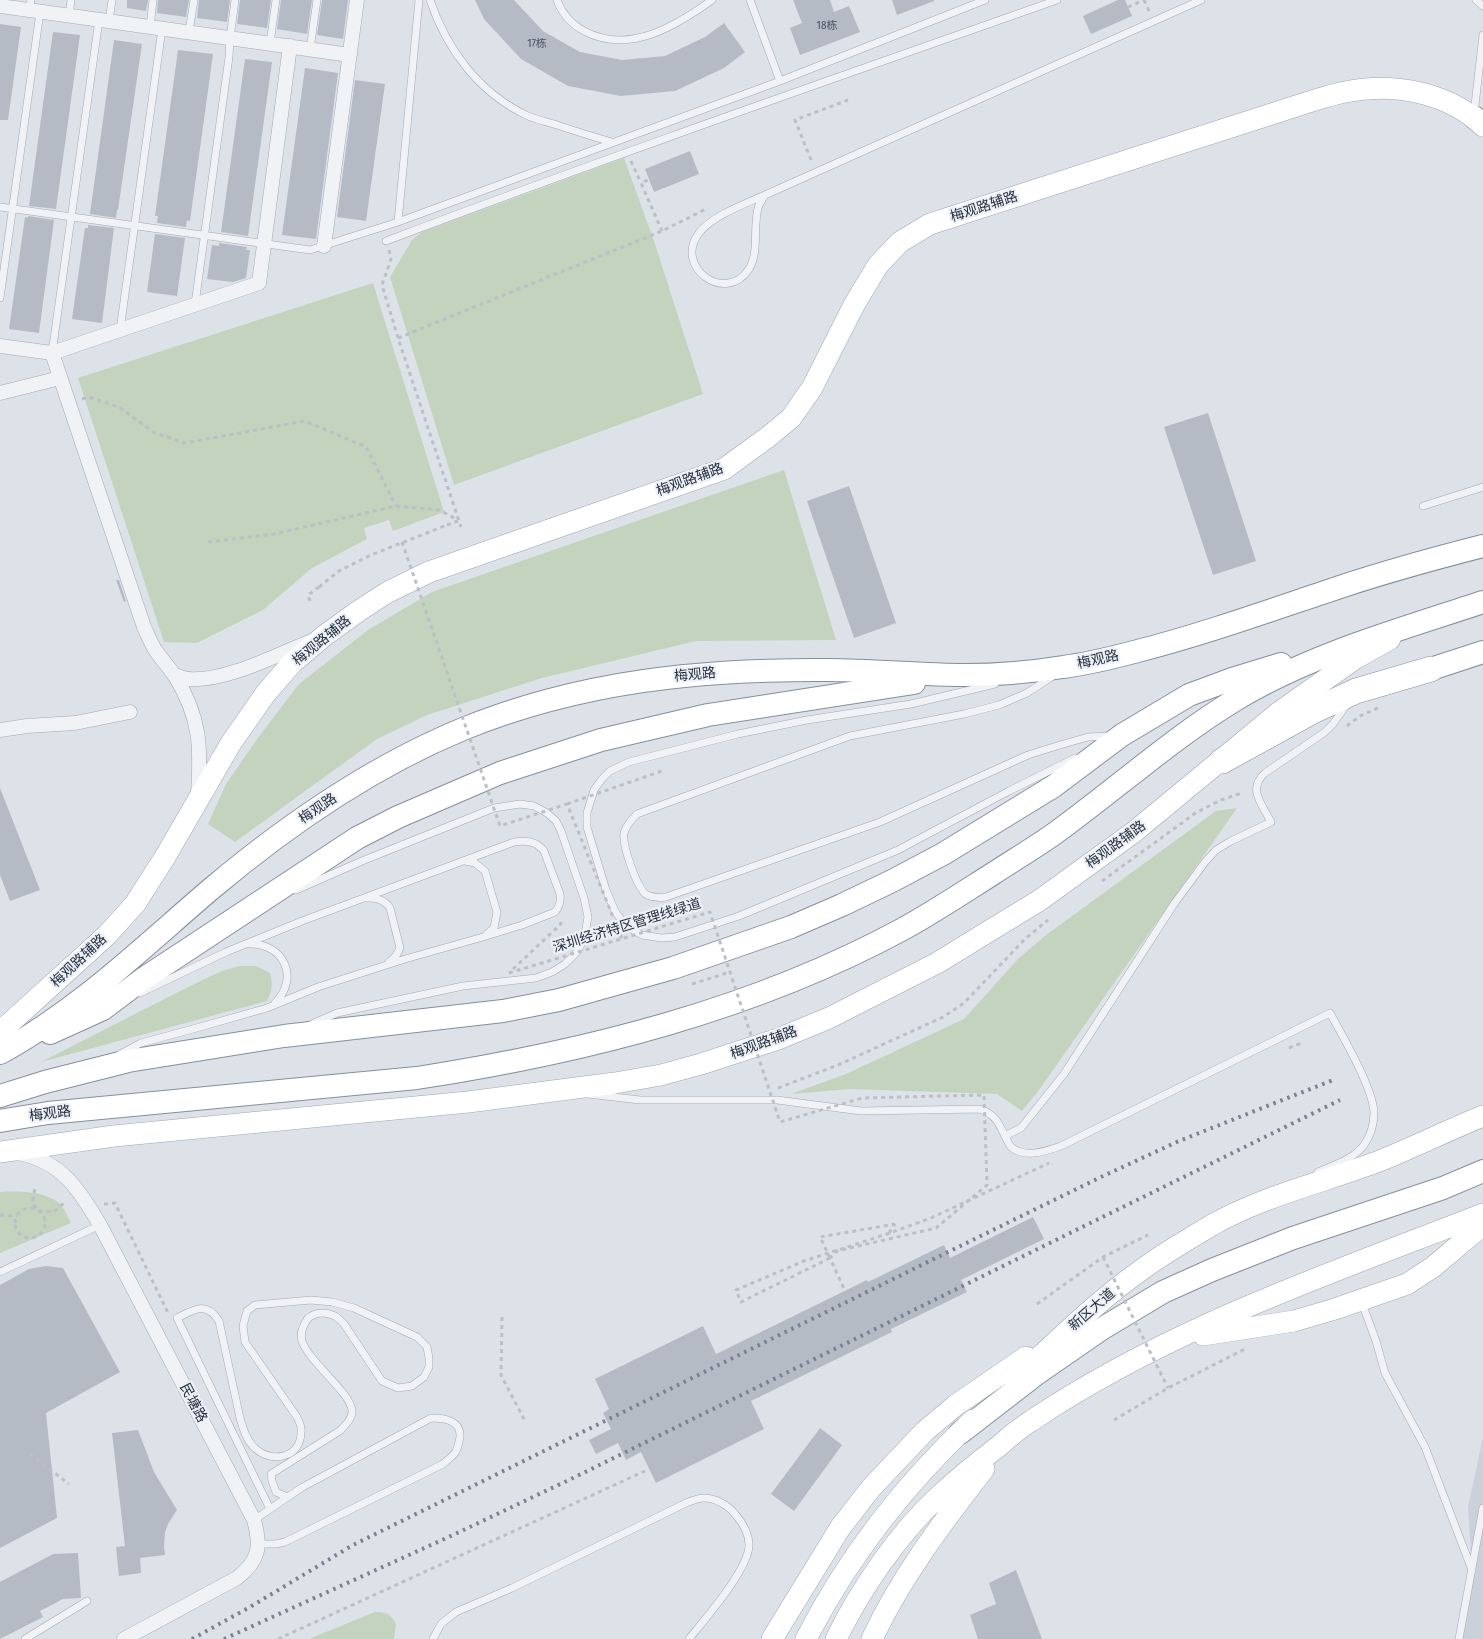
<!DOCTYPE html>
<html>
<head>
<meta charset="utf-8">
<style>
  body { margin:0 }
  canvas { display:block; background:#dde2e8 }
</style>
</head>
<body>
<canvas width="1483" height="1639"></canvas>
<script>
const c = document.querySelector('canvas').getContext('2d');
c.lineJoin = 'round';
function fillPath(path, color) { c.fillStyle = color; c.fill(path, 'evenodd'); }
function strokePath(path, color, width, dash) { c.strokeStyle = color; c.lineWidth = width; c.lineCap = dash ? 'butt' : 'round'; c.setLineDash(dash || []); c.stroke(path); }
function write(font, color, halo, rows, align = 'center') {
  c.font = font + ' "Fira Sans Condensed","Noto Sans SC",sans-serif'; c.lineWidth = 4.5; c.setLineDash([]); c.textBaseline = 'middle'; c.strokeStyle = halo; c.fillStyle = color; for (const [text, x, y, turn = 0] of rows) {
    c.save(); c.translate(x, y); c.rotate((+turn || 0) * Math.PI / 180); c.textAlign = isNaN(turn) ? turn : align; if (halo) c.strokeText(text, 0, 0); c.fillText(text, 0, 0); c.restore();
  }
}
fillPath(new Path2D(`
  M1483,1437V1639H1458L1472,1570L1468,1507Z`), '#cbd1da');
fillPath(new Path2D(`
  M624,158L655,244L703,394L454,485L390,277L412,240L422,232Z
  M373,283L444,512L393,531L389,520L364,528L367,539L312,568L263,610L197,643L164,642L78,378Z
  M784,470L836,640L696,641L542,678L427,715L377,739L235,842L208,824L226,784L260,735L299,684L368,630L432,592Z
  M1237,808L1039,1090L1022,1111L997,1094L850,1089L791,1094L846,1074L964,1019L1019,958L1046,935L1216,811Z
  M239,966H256L270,973C273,984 272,991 267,1001L41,1062L186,988L222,971Z
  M0,1192C18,1191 47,1191 61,1205C65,1210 68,1217 71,1223L0,1253Z
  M375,1612C386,1612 391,1614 396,1624L394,1639H309Z`), '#c3d3be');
fillPath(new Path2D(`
  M127,0H148L146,11L127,8Z
  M158,0H189L186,17L157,13Z
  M199,0H230L227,22L197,18Z
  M240,0H271L267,28L237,24Z
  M281,0H312L307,34L277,29Z
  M322,0H348L343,39L317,35Z
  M475,0H514L543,31L580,52L622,60L665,56L705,37L724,23L745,52L724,68L675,91L621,96L568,86L521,59L484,19Z
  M793,0H830L834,12L849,6L860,32L800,55L790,28L802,23Z
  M892,0H934V1L897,15Z
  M1118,0H1125L1132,16L1091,34L1083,16Z
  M0,24L21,27L8,120H0Z
  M53,32L80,35L56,209L29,206Z
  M114,40L142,44L118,210H117L116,218L90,214Z
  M178,50L213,54L190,221L187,220L186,227L157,223L158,216H155Z
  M245,59L272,62L248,236L221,232Z
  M305,68L338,73L316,239L282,235Z
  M355,80L385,84L366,221L337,217Z
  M690,151L699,174L654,192L645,169Z
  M28,216L54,220L39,333L9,329L25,217L28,218Z
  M88,225L114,228L102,323L72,319L85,228H88Z
  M155,234L185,238L177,296L147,292Z
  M219,243L247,247L246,250H250L246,278L233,282L207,279L212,245L219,246Z
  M1208,413L1256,561L1213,575L1164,427Z
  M849,486L896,623L854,638L807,501Z
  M116,580H119L126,601L124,602Z
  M0,788L40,890L10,901L0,875Z
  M1033,1217L1044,1239L961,1280L967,1292L891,1329L892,1332L751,1401L764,1429L656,1483L641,1452L626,1460L618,1443L596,1454L589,1440L611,1429L603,1413L609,1409L595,1379L703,1326L716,1354L867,1280L868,1282L944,1245L950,1258Z
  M46,1266L63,1268L120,1372L46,1413L57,1518L0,1548V1285L29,1269Z
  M820,1428L842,1445L794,1511L771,1494Z
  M138,1430L154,1472L177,1510L168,1524L165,1532L164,1547L165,1555L140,1558L141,1573L119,1576L116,1547L125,1546L112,1433Z
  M78,1553L81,1598L63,1599L40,1611L43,1617L0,1639V1582L53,1554Z
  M1016,1570L1042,1639H978L970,1615L996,1604L989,1583Z`), '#b4bbc5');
const service = new Path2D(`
  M430,0C447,50 479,93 528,116C537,120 548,122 557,125C575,131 594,137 612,142
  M557,0C562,14 571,24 584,31C629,55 676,26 712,0
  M750,0L780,81
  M1476,0L1483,6
  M29,10L31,0
  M69,16L71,0
  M109,21L112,0
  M150,27L153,0
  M189,32L194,0
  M270,43L276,0
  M310,49L317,0
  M1474,114L1483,35
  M765,195L1201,0
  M765,195C763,198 761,202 759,205C752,224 760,252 749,269C726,305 673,267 699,233C713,215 745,204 765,195Z
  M0,207L310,250L398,222L780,81L985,0
  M398,222L419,0
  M386,241C608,157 833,79 1057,0
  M0,298L40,12
  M195,304L229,57L230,38L235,0
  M120,330L162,29
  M52,353L99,20
  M1423,506L1483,487
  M1053,676L1027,693L999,705L964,714L850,736L637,814C632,819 626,825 624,833C622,845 637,889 647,895C654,898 659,898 666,897L880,822L1028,755L1060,745L1088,737L1109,736
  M995,684L911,704L807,720L738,734L629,762L610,771L602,779L594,790L587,813V827L606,890L615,911L622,921L631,929L642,935L661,938L675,937L739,916L898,850L1009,791L1075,758
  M465,861L475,863L485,871L497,912L494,928L487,934
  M296,890L362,861L494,808L520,804L534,806L547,813L556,821L561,831L584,898L588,917L584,939L577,952L565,964L552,972L536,978L463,986L337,1013L312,1024
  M366,898C376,898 384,899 390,908L400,948C397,954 395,959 389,962
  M249,944C284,943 300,978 275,1003
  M120,1054L141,1043L193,1029L267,1008L318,987L405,959L483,937L522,925L555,912C560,906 561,901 560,894L544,851C536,841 526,840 514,842L302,921L226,952L140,993
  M588,1094L640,1100H777L861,1111L980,1109C998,1116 999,1125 1007,1140C1008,1142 1010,1146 1011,1147C1025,1159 1046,1151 1061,1146L1330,1013C1343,1037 1372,1086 1374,1112C1374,1124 1371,1135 1364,1145C1354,1159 1334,1165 1318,1172
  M1005,1136L1021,1128L1064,1074L1174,904L1205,862L1216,850L1231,841L1271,822C1262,804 1247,789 1265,773L1325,732L1333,724L1347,704
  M0,1272L100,1225
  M1362,1303L1376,1341L1385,1373L1425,1447L1472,1570
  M270,1509L177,1318C195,1309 206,1301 219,1321L240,1418C243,1429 247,1442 256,1449C273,1464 301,1457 301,1432C302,1427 299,1421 297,1417L245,1342L243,1326L247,1311L255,1305L311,1300L332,1302L354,1308L417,1337L427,1347L429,1358V1367L424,1377L412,1386L398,1388L382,1381L344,1324C341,1321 338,1318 335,1316C324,1311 310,1312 305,1323C302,1329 300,1334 302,1341C309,1362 349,1391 352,1410C353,1418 346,1424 341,1430L271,1474L272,1481L276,1492L287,1497
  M254,1520L301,1488L431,1418C444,1418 461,1420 460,1437C459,1442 458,1448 455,1453C452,1457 447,1460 443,1464L285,1542L276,1544H259
  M25,1639L87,1601
  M433,1639L441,1624L456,1612L512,1588L686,1503C691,1501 698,1498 704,1498C715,1498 728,1505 735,1514C742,1522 749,1533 749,1545C749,1569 705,1619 689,1639
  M1459,1639L1483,1508`);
const minor = new Path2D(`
  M0,6L350,55
  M324,246L357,0
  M0,346L52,353L259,283L290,46
  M52,353L144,627C148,635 151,644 156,651C162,660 169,667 175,676C201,719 201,747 198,795
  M0,393L60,378
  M174,675C179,676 184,679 189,679C225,682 276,655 309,642
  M0,730L27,726L75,723L130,712
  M18,1153C61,1161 79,1189 100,1225L254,1520C261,1546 260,1560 237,1578L124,1639`);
const primary = new Path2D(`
  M0,1032L107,935L135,904L165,857L231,743L266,693L292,663L324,636L360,610L388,592L429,572L724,469L768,437L791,418L812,388L854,305L878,265L900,242L930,224L1315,100C1325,97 1335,94 1345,92C1392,82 1448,92 1483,126
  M0,1152L114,1136L468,1102L615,1083L661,1075L701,1064L778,1039L829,1018L937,963L1040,900L1134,832L1278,713L1356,658L1390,639
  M1203,1335L1294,1321L1335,1309L1407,1284L1433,1267L1483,1225
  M1015,1380C1057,1341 1097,1301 1144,1268C1166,1252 1189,1239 1212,1225C1265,1195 1325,1182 1382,1160C1416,1146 1449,1130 1483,1116
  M772,1639L840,1528L871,1488L925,1431L956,1405L1026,1357
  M806,1639C848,1557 906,1483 973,1420
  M836,1639C860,1590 898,1534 938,1497C957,1479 978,1462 999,1446C1009,1437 1020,1428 1031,1421C1169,1328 1329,1274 1483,1214
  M872,1639C901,1577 942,1523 984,1469`);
const trunk = new Path2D(`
  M1474,117L1483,124
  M1431,669L1483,652
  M50,1033L103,1009L143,979L357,838L398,817L500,773L601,740L708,715L914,683
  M0,1053C79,1010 143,947 211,889C287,825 371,767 463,729C581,681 702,669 828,670C874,670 920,675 966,675C999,675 1031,672 1063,667C1087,664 1111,658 1134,652C1205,634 1274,609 1343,586C1389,571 1436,558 1483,546
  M0,1096L45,1082L128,1061L284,1036L503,1011L559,1000L673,968L791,927L842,905L892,881L943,854L1054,786L1122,735L1189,695L1232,679L1281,664
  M0,1121L48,1113L417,1078C585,1052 753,1010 903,929C934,912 964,892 994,873C1014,860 1034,848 1054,834C1115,790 1171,739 1235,700C1311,654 1399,630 1483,602
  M960,1433L1035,1375L1103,1328L1163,1292L1212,1270L1293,1238L1443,1188L1483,1171`);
const motorway = new Path2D(`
  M1222,761L1311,712L1356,691L1431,669`);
strokePath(service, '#a2a9b2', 8);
strokePath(minor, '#a2a9b2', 15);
strokePath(primary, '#9ca6b5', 22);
strokePath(trunk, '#848fa0', 24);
strokePath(motorway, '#848fa0', 26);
strokePath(new Path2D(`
  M1144,0L1149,11
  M1128,7L1144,0
  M811,160L795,120L848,100
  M631,161L641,183
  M655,177L641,183L662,231
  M389,250L391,259L382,285L398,338L461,527
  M398,338L662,231L706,209
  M82,399L89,397L119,407L155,433L185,443L305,421L366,447L396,506
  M447,525L458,521
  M208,542L274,534L396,506L439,510L458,520
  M310,601L308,595L319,587
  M1347,726L1360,716L1378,708
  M1102,881L1197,812L1221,800L1242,793
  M513,969L561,924L560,921
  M692,984L730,972
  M1289,1048L1299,1044L1298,1041
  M778,1088L838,1065L943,1017L964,1003L1025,939L1048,920
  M35,1189C32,1199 32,1203 38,1211L54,1212L65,1202
  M104,1204L115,1203L168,1313
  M15 1223a15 15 0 1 1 30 0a15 15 0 1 1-30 0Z
  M0,1215L17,1216
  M889,1233L895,1224
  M830,1258L741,1302L736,1290L804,1261L887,1234L931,1218L1049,1163
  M1037,1304L1103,1257L1148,1235
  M502,1317L501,1375L525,1421
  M1114,1420L1168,1388L1245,1349
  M30,1454L69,1484
  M278,1639L645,1471`), '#bbbfc7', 3, [4, 4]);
strokePath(service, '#f0f2f6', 7);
strokePath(minor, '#f0f2f6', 14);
strokePath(primary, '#fff', 21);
strokePath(trunk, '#fff', 22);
strokePath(motorway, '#fff', 25);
strokePath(new Path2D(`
  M192,1639L250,1607L353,1545L942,1255L1101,1177L1179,1141L1333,1080
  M224,1639L453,1535L573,1478L1340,1100`), '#768193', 4, [2.5, 5]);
strokePath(new Path2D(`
  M402,542L500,826L567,804L622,939
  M319,587L339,571L371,555L447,525
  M567,804L665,770
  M509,973L710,912L780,1122L862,1098L984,1095L987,1185L936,1228L837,1251L830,1258L845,1291
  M1103,1257L1168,1388
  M830,1258L820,1237L895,1224`), '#bbbfc7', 3, [4, 4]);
write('11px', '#4a5261', null, [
  ["18栋",827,26],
  ["17栋",537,44]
]);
write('14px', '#262f40', '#edf1f6', [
  ["梅观路辅路",984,207,-18],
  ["梅观路辅路",690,480,-20],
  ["梅观路辅路",322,641,-39],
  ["梅观路",1098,660,-12],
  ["梅观路",695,675,-5],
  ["梅观路",318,809,-34],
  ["梅观路辅路",1116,845,-36],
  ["深圳经济特区管理线绿道",627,926,-17],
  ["梅观路辅路",79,961,-43],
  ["梅观路辅路",764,1043,-20],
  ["梅观路",50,1114,-7],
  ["新区大道",1092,1310,-41],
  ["民塘路",193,1403,62]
]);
</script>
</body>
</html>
